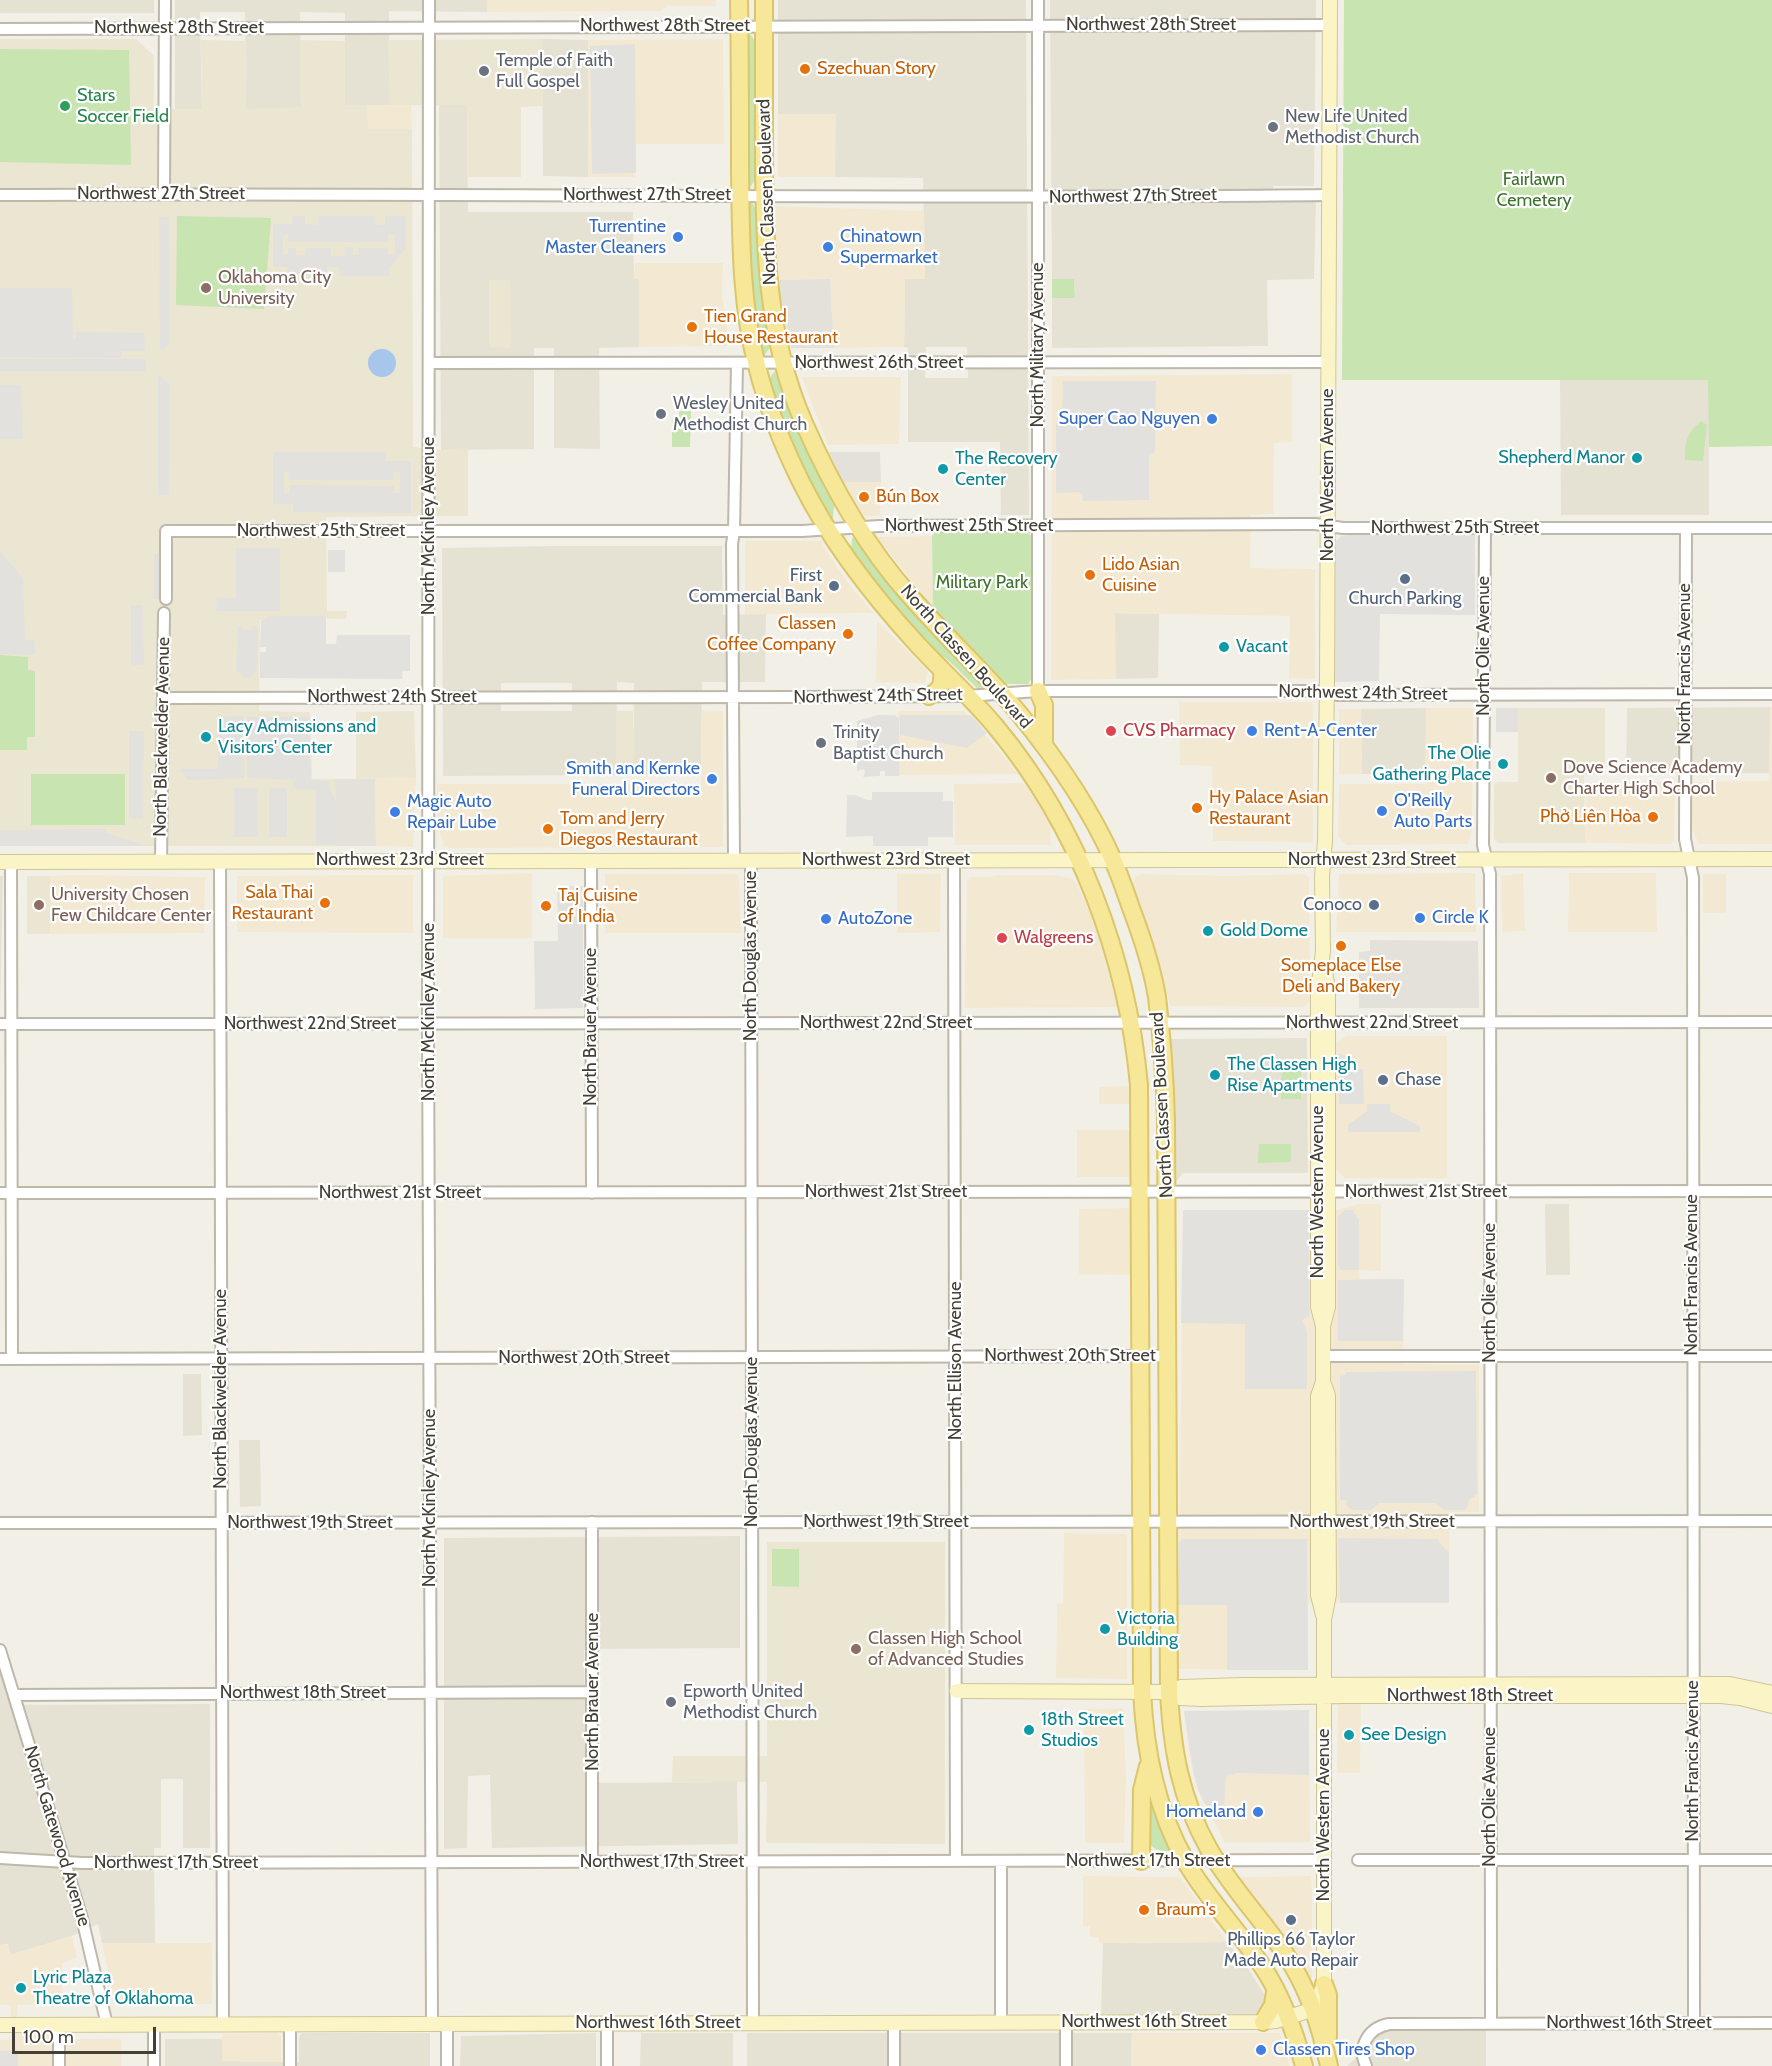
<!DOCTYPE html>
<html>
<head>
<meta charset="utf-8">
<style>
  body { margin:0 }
  #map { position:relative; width:1772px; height:2066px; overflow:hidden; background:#f2f0e6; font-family:Cabin,sans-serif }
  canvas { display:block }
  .scale { position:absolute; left:12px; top:2027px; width:144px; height:27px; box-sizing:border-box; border:3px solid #444036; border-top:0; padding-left:8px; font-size:18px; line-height:21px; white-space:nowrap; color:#444036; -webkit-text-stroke:4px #fff; paint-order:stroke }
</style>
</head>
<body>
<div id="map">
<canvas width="1772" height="2066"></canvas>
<div class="scale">100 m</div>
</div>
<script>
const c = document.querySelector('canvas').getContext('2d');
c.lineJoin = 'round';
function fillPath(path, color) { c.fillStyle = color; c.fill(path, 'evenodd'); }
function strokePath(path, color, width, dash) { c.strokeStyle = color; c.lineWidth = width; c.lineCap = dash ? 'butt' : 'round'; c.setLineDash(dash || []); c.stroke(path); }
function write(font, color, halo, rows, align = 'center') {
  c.font = font + ' Cabin,sans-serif'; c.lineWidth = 4.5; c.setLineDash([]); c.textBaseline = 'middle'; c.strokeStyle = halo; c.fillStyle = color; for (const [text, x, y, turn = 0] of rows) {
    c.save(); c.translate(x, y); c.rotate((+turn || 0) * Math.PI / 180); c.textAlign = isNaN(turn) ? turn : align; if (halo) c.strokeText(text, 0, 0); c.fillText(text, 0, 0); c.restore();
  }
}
fillPath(new Path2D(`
  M0,0H154V13H0Z
  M175,0H487V12L389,11L390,105H345V13L300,12L301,108L246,109L245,12H200L202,109H175Z
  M778,0H1026L1029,515H1001L1000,442H908V348L904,347L905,279H925L923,178L835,177V114H778ZM926,347H967L968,378H925Z
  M1050,0H1316L1314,186H1273V199L1316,200L1314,279L1267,280L1268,346L1052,348V298H1075L1074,279H1052Z
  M542,39L588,40V177L543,176Z
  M439,105H467L468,212H633L634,278L639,279V347L599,348L600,449L554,448V348H534V449L441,450Z
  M1560,380H1709V515H1561Z
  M556,546H722L723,615L766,614L765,682H702L701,775H633L634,683L617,682L616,775L443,776L442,548ZM501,683H572V711H501Z
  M1114,613L1159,614L1158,678L1114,679Z
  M1770,707V773L1626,774L1627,708Z
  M1426,708V774H1362L1361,709Z
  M0,876H3L0,1016Z
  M1307,1038L1308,1173H1183L1172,1187L1170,1039Z
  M1545,1204H1569L1570,1275H1546Z
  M183,1374H201L202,1435L183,1436Z
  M239,1440H260L261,1506L240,1507Z
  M740,1536V1648L584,1649L586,1783L737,1782L738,1844L492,1848L490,1775L468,1776L467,1848L444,1849V1538Z
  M0,1672L11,1705L210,1704V1848H183V1779H161V1848H154L155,1943H102L98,1924L72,1936L10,1955L8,1944L0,1945Z
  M1227,1942L1244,1962L1266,1997L1268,2002L1260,2014H1101L1103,1943Z
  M1486,2029V2066H1347L1385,2030Z
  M302,2033H430V2066H165V2039H222L223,2061L299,2062V2037Z
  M596,2033V2066H460L461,2036Z
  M641,2033H733V2066H640Z
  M747,2033H1132L1131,2066H747Z`), '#e5e2d4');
fillPath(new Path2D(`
  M487,0H716V6H667L661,11L487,12Z
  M723,39L724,144H634L635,177H588V40Z
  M367,105H411L412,129H367Z
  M778,114H836L835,177H778Z
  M772,206L924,211L925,279H905L904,347L834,348L830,279L777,280Z
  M635,263H723L722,297L729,340L727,346L639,347V279H634Z
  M1292,374V442L1274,443L1273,514L1251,515L1250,568L1315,569V679L1289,678L1290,616L1115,613L1116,679L1051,680L1052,376Z
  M802,377H901L899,444L828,445Z
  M843,482H881L880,516H864Z
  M932,536L933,608L877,537Z
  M745,541H822L823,546L851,587L874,613L745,614Z
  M877,621L928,671L925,683L876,682Z
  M1179,702H1313V842L1213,841L1212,766L1180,765Z
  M1770,707H1772V844H1699L1691,827V782L1769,781Z
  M1426,708H1473L1472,832L1467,844L1346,845L1338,836L1339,784H1425Z
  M1339,709H1361L1362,774H1339Z
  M702,711H723V847L449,848L444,846L437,823V784H701Z
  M898,711H964L1019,774L898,775Z
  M416,778L413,847L376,846L375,779Z
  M1675,782L1674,841L1671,844L1585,843L1586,783Z
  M1019,783L1029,786L1050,823L1051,845H955L954,784Z
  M532,873V938H443V876Z
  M1475,873L1476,932H1336L1339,874Z
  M1523,873L1525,931L1502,932L1501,876Z
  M1569,873H1656L1657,932H1568Z
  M605,874H737L739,878L741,933H605Z
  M897,874H941L940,932L897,933Z
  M1142,874L1228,876L1304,874L1309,877L1310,999L1308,1004L1302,1007L1170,1006L1158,958L1131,885L1135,878Z
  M1703,874H1726V913H1703Z
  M73,875L205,877L204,933L50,934V876Z
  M413,875V933L237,932V876Z
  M997,875H1056L1073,879L1077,884L1095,922L1118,1007L965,1008L967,880L970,877H990Z
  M1346,1036H1447V1178H1345L1336,1170V1044Z
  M1129,1086L1131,1104H1099V1087Z
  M1077,1130H1131V1177H1077Z
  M1359,1204H1381V1271L1359,1270L1360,1279H1404L1403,1364L1479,1365V1512H1449V1603H1308V1670L1178,1669L1183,1210H1336Z
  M1130,1208V1275L1079,1274V1209Z
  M1064,1533L1127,1534V1679L1056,1678L1057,1604L1063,1603Z
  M1338,1700H1361L1360,1773H1337Z
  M1123,1708L1126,1777L1124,1843H1085L1084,1709Z
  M1309,1710L1310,1842H1225L1197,1789L1189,1754L1184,1711Z
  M1083,1876L1180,1877L1227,1942L1099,1943V1937H1090V1926H1083Z
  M1311,1876L1312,1890V1984L1298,1957L1285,1938L1258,1902L1236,1877Z
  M72,1936L77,1958L62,1963V2004L17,2005V2031H54V2066H0V2040L13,2039L10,2005H0V1945L8,1944L10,1955Z
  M102,1943H212V2004H115Z
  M278,2033L281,2037V2062L222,2061V2034Z
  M1132,2033H1280L1290,2066H1131Z
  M66,2039H121V2066H66Z`), '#f3e9d2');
fillPath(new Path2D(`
  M830,279L834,348H791L777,280Z
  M829,452H880L881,482H843Z
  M335,779H375L376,846H336Z
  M1370,940L1478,941L1479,1008H1359V952L1370,951Z`), '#e4e1db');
fillPath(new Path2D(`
  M0,39H136L154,56V109H202L201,40L245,41L246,109L301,107L300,40L345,41V105H367L368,129H412L413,447L441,450L468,448V516L326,517L327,611H347L346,619L270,617L260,620L259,711L310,712L312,779H335L336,846H0Z
  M542,39L543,106L521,107V177H468L467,105H390L388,40Z
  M489,280H510L511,348L489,347Z
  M1518,708H1605V774L1584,775L1585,843H1498L1494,839V784L1498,782H1518Z
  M414,711L416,778L356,779V712Z
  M616,711H633V775H616Z
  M27,876H50V934H27Z
  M767,1542H945V1844L766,1843L767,1782H672L673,1756H767Z`), '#eae6d1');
fillPath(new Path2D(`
  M1344,0H1772V446L1709,447L1708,380H1342Z
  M750,34L755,41V180L751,186L747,184V36Z
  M0,49L129,50L131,165L0,162Z
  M749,202L753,204L755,208L759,280L770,343L769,349L763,357L748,289L746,205Z
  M177,216L271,218L264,309L176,305Z
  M1052,279H1074L1075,298H1052Z
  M775,371L796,428L834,506L833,519L830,520L798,462L769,383L771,376Z
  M679,411H691L690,447H672V420H679Z
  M1701,421L1707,425L1703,461L1685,460C1685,440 1686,435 1701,421Z
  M935,532H1026L1032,536L1031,679L1028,684H1003L930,610L933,608L932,536Z
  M854,537H856L903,601L938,639L981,682L982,689L980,691L950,662L925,642L867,573L851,550L852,539Z
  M0,655L28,657V670L35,671V737H27V750H0Z
  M31,774H125V825H31Z
  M1282,1065L1301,1066V1099H1281Z
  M1259,1144H1291V1162L1258,1163Z
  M772,1549H799V1587L772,1586Z
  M1148,1793L1172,1849V1851C1165,1851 1158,1852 1153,1847C1143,1838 1147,1806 1148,1793Z`), '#c7e4b1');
fillPath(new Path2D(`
  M635,44L636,173L592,174L590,46Z
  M293,216H305V224L318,225L319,216H375L376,225H385V216H406V248L389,268V276H340L339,267H327V276L288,275L287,267H273V224H292ZM388,234L395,235V255H388V248H358L359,255H353V247H345L344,256H331V248H306L305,255H296V248H288V255L283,254V235H288V242H388Z
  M159,217H169L170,342L162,351L160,347Z
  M0,288H72L73,339L76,338V332L144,333L145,351H122L120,358L0,357Z
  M0,359H146V371H0Z
  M158,374L170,385L169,494L166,495H158Z
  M1063,381H1156L1155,451L1149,457V500L1082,501L1083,496L1079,492L1056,493V421L1062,418Z
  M0,385H21L23,439H0Z
  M273,452H385L386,461H411V513L293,512V504H273ZM284,472H288L289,480H393L394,472H400V493H394V486L289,485V493H284Z
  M1475,533V615L1380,614L1379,681L1335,682L1333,676L1334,545L1337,540L1341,536L1348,535Z
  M236,548H280V611H216L217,598H236Z
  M328,550H345V572H328Z
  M0,551L23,579L25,640L35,641V655L0,654Z
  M154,554H170L171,599H154Z
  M131,605H143L144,665H131Z
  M269,616H326V644H336L337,635H410V671H403L402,679L260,678V652H266V647H260L261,621Z
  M238,625L243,630H251L255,625L258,628L257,670L250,678H244L236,670Z
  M1496,708H1518V732H1496Z
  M878,715H895L899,719V776H885V771H880V776L863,777L865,773L864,769L857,771V721Z
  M900,715H971L987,733L967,748L910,737L900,735Z
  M244,716V778L188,780L179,769H218L219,717Z
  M247,717H309L311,780L329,781L330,791L336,801V844H316V790L294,789L293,780H308L247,778Z
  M129,731H144L143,819L129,818Z
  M234,788H257L258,837H234Z
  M269,788H287V837H269Z
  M872,792H943V801H953V837H928V846H873V836L846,837L847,795H855L867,800H872Z
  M105,829L106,833L147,846H0V830Z
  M557,886H583V1008L535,1009L534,941H558Z
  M1338,1053L1350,1058L1357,1069H1363L1364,1104H1339Z
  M1367,1104H1390V1111L1420,1126V1132H1348V1125L1367,1111Z
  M1183,1210H1309V1316L1302,1320L1307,1332V1389H1245V1324L1181,1323Z
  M1345,1210H1354L1353,1212L1359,1219V1270H1341L1338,1265V1216Z
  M1404,1279L1403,1341H1338V1280Z
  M1476,1371L1477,1494L1469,1500L1468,1506L1464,1510H1444L1435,1503H1379L1371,1510H1353L1347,1506L1346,1500H1340V1376L1345,1375L1346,1372Z
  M1338,1538L1439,1539V1542L1449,1553V1603H1340Z
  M1182,1539H1307L1308,1670H1227V1605H1178L1179,1543Z
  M1309,1710V1775L1237,1773L1226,1777L1224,1804L1211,1813L1202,1799L1194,1776L1184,1711Z
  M18,2050V2066H0V2051Z`), '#e3e1de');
fillPath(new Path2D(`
  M368 363a14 14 0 1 1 28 0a14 14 0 1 1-28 0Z`), '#a6c7eb');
const street = new Path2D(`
  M429,0L428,1024L432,2024
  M1038,0V691
  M0,29L1330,25
  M164,194L165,0
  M0,195C443,192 886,200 1329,195
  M429,363L1329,362
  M1485,528L1483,845L1490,874L1491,2023
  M1686,528L1685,839L1693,878L1694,2023
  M166,599V531H802L879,526L1298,524H1315L1343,528H1772
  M163,698L802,697L967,696L1038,691H1313L1338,695L1772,694
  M734,860L732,544L734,531L737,364
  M751,860L753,2023
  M954,860L956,1861
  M161,861L164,613
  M220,861L223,2024
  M591,861L592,1193
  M11,862L12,1359
  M0,1024L1772,1022
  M0,1193L1772,1191
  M1323,1356H1772
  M0,1359L1168,1356
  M592,1522V1862
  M0,1523L1772,1521
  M0,1650L82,1918L107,2025
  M14,1695L592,1692
  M0,1858L82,1863L1324,1860
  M1358,1860H1772
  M1001,2022V1861
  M607,2023V2066
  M447,2024V2066
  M59,2066V2025
  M154,2066V2024
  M290,2066V2024
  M894,2066V2023
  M1066,2066V2022
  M1366,2066C1357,2047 1368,2028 1389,2024L1772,2023`);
const secondary = new Path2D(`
  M0,862L1772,859
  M1323,1326L1318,1307V991L1323,951L1322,876L1325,841L1327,680L1330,0
  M1323,1615L1318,1595V1396L1323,1382V1326L1328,1307V989L1325,971
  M957,1691L1169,1692L1181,1687L1242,1685L1730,1684L1772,1693
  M1169,1692L1180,1698L1201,1699L1344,1696H1721L1740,1698L1772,1706
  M0,2025L1263,2022L1276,2021L1314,2009L1324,1984V1620L1329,1594L1328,1419V1395L1323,1382`);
const primary = new Path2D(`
  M739,0C740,56 740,112 740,168C741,234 740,301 757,366C767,406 783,446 802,484C831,542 873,596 917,644C943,672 972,698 996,727C1079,827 1127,956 1139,1085L1142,1691C1145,1751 1156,1809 1186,1862C1208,1900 1240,1932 1264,1969C1283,1998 1295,2033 1304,2066
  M764,0C764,50 764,99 764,149C764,241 766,337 804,423C831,485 866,547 911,597C945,636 983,671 1017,711C1054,756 1090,807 1114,862C1120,877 1126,893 1131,908C1142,937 1152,967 1157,997C1162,1038 1165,1080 1166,1121L1169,1692C1172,1749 1180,1798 1209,1849C1230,1886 1260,1917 1284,1952C1308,1987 1320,2025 1329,2066
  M1038,691L1044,705V745
  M929,696C942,690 943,683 942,670
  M1141,1861L1142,1790L1148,1766
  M1324,1984L1328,1995V2037
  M1263,2022L1273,2005L1275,1992`);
strokePath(street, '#bdb8a9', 14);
strokePath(secondary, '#cfc698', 16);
strokePath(primary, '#dbc66a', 20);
strokePath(street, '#fff', 10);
strokePath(secondary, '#fbf4c7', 14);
strokePath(primary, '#f7e799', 16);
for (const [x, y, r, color] of [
  [805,69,6,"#e8710a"],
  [484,71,6,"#6b7280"],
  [65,106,6,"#2e9e5b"],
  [1273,127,6,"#6b7280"],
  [678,237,6,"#3f7fe0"],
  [828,247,6,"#3f7fe0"],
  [206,288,6,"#8d6e63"],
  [692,327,6,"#e8710a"],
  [661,414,6,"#6b7280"],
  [1212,419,6,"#3f7fe0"],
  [1637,458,6,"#0f9aa8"],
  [943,469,6,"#0f9aa8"],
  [864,497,6,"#e8710a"],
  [1090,575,6,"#e8710a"],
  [1405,579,6,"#5c6f8a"],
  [834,586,6,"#5c6f8a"],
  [848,634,6,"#e8710a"],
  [1224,647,6,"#0f9aa8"],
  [1111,731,6,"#e0444e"],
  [1252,731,6,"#3f7fe0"],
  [206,737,6,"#0f9aa8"],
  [821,743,6,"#6b7280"],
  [1503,764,6,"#0f9aa8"],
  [1551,778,6,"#8d6e63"],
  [712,779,6,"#3f7fe0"],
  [1197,808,6,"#e8710a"],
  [1382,811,6,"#3f7fe0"],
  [395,812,6,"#3f7fe0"],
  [1653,817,6,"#e8710a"],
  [548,829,6,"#e8710a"],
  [325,903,6,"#e8710a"],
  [39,905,6,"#8d6e63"],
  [1374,905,6,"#5c6f8a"],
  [546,906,6,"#e8710a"],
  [1420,918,6,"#3f7fe0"],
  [826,919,6,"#3f7fe0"],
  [1208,931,6,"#0f9aa8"],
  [1002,938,6,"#e0444e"],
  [1341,946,6,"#e8710a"],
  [1215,1075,6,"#0f9aa8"],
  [1383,1080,6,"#5c6f8a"],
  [1105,1629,6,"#0f9aa8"],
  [856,1649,6,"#8d6e63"],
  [671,1702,6,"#6b7280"],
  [1029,1730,6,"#0f9aa8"],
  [1349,1735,6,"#0f9aa8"],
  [1258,1812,6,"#3f7fe0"],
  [1144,1910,6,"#e8710a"],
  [1291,1920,6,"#5c6f8a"],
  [21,1988,6,"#0f9aa8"],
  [1261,2050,6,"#3f7fe0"]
]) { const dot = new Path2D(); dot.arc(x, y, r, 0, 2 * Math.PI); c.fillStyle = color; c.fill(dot); strokePath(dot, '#fff', 2); }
write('18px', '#444036', '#fff', [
  ["Northwest 28th Street",1151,25],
  ["Northwest 28th Street",665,26],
  ["Northwest 28th Street",179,28],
  ["North Classen Boulevard",767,192,-92],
  ["Northwest 27th Street",161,194],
  ["Northwest 27th Street",647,195],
  ["Northwest 27th Street",1133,196,-1],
  ["North Military Avenue",1038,345,-90],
  ["Northwest 26th Street",879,363],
  ["North Western Avenue",1328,475,-90],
  ["North McKinley Avenue",429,526,-90],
  ["Northwest 25th Street",969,526],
  ["Northwest 25th Street",1455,528],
  ["Northwest 25th Street",321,531],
  ["North Olie Avenue",1484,646,-90],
  ["North Classen Boulevard",966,657,48],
  ["North Francis Avenue",1685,664,-90],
  ["Northwest 24th Street",1363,693,1],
  ["Northwest 24th Street",878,696,-1],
  ["Northwest 24th Street",392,697],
  ["North Blackwelder Avenue",162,737,-89],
  ["Northwest 23rd Street",400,860],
  ["Northwest 23rd Street",886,860],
  ["Northwest 23rd Street",1372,860],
  ["North Douglas Avenue",751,956,-90],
  ["North McKinley Avenue",429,1012,-90],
  ["Northwest 22nd Street",886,1023],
  ["Northwest 22nd Street",1372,1023],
  ["Northwest 22nd Street",310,1024],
  ["North Brauer Avenue",591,1027,-90],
  ["North Classen Boulevard",1162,1105,-93],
  ["Northwest 21st Street",886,1192],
  ["North Western Avenue",1318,1192,-90],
  ["Northwest 21st Street",1426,1192],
  ["Northwest 21st Street",400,1193],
  ["North Francis Avenue",1692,1275,-90],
  ["North Olie Avenue",1490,1293,-90],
  ["Northwest 20th Street",1070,1356],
  ["Northwest 20th Street",584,1358],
  ["North Ellison Avenue",956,1361,-90],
  ["North Blackwelder Avenue",221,1389,-90],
  ["North Douglas Avenue",752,1442,-90],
  ["North McKinley Avenue",430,1498,-90],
  ["Northwest 19th Street",886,1522],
  ["Northwest 19th Street",1372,1522],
  ["Northwest 19th Street",310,1523],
  ["North Brauer Avenue",593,1692,-90],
  ["Northwest 18th Street",303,1693],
  ["Northwest 18th Street",1470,1696],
  ["North Francis Avenue",1693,1761,-90],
  ["North Olie Avenue",1490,1797,-90],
  ["North Western Avenue",1324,1815,-90],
  ["North Gatewood Avenue",57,1836,73],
  ["Northwest 17th Street",1148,1861],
  ["Northwest 17th Street",662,1862],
  ["Northwest 17th Street",176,1863],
  ["Northwest 16th Street",1144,2022],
  ["Northwest 16th Street",658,2023],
  ["Northwest 16th Street",1629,2023]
]);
write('18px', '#5b616d', '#fff', [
  ["Temple of Faith",496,61],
  ["Full Gospel",496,82],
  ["New Life United",1285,117],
  ["Methodist Church",1285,138],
  ["Wesley United",673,404],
  ["Methodist Church",673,425],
  ["Trinity",833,733],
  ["Baptist Church",833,754],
  ["Epworth United",683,1692],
  ["Methodist Church",683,1713]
], 'left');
write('18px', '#c56008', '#fff', [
  ["Szechuan Story",817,69],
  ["Tien Grand",704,317],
  ["House Restaurant",704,338],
  ["Bún Box",876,497],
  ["Lido Asian",1102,565],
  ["Cuisine",1102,586],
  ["Classen",836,624,"right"],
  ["Coffee Company",836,645,"right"],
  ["Hy Palace Asian",1209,798],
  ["Restaurant",1209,819],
  ["Phở Liên Hòa",1641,817,"right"],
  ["Tom and Jerry",560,819],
  ["Diegos Restaurant",560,840],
  ["Sala Thai",313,893,"right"],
  ["Restaurant",313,914,"right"],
  ["Taj Cuisine",558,896],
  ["of India",558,917],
  ["Someplace Else",1341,966,"center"],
  ["Deli and Bakery",1341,987,"center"],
  ["Braum's",1156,1910]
], 'left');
write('18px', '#27864d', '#fff', [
  ["Stars",77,96],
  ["Soccer Field",77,117]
], 'left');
write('18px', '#3f722d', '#fff', [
  ["Fairlawn",1534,180],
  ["Cemetery",1534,201],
  ["Military Park",982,583]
]);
write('18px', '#366cbe', '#fff', [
  ["Turrentine",666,227,"right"],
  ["Master Cleaners",666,248,"right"],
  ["Chinatown",840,237],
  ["Supermarket",840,258],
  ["Super Cao Nguyen",1200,419,"right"],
  ["Rent-A-Center",1264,731],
  ["Smith and Kernke",700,769,"right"],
  ["Funeral Directors",700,790,"right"],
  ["O'Reilly",1394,801],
  ["Auto Parts",1394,822],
  ["Magic Auto",407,802],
  ["Repair Lube",407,823],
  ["Circle K",1432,918],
  ["AutoZone",838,919],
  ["Homeland",1246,1812,"right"],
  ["Classen Tires Shop",1273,2050]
], 'left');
write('18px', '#785e54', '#fff', [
  ["Oklahoma City",218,278],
  ["University",218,299],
  ["Dove Science Academy",1563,768],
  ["Charter High School",1563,789],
  ["University Chosen",51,895],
  ["Few Childcare Center",51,916],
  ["Classen High School",868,1639],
  ["of Advanced Studies",868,1660]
], 'left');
write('18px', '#0d838f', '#fff', [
  ["Shepherd Manor",1625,458,"right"],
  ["The Recovery",955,459],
  ["Center",955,480],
  ["Vacant",1236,647],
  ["Lacy Admissions and",218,727],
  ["Visitors' Center",218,748],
  ["The Olie",1491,754,"right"],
  ["Gathering Place",1491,775,"right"],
  ["Gold Dome",1220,931],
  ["The Classen High",1227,1065],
  ["Rise Apartments",1227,1086],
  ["Victoria",1117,1619],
  ["Building",1117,1640],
  ["18th Street",1041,1720],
  ["Studios",1041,1741],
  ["See Design",1361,1735],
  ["Lyric Plaza",33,1978],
  ["Theatre of Oklahoma",33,1999]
], 'left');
write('18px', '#4e5e75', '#fff', [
  ["First",822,576],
  ["Commercial Bank",822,597],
  ["Church Parking",1405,599,"center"],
  ["Conoco",1362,905],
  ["Chase",1395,1080,"left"],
  ["Phillips 66 Taylor",1291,1940,"center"],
  ["Made Auto Repair",1291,1961,"center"]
], 'right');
write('18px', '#be3a42', '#fff', [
  ["CVS Pharmacy",1123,731],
  ["Walgreens",1014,938]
], 'left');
</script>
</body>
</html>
